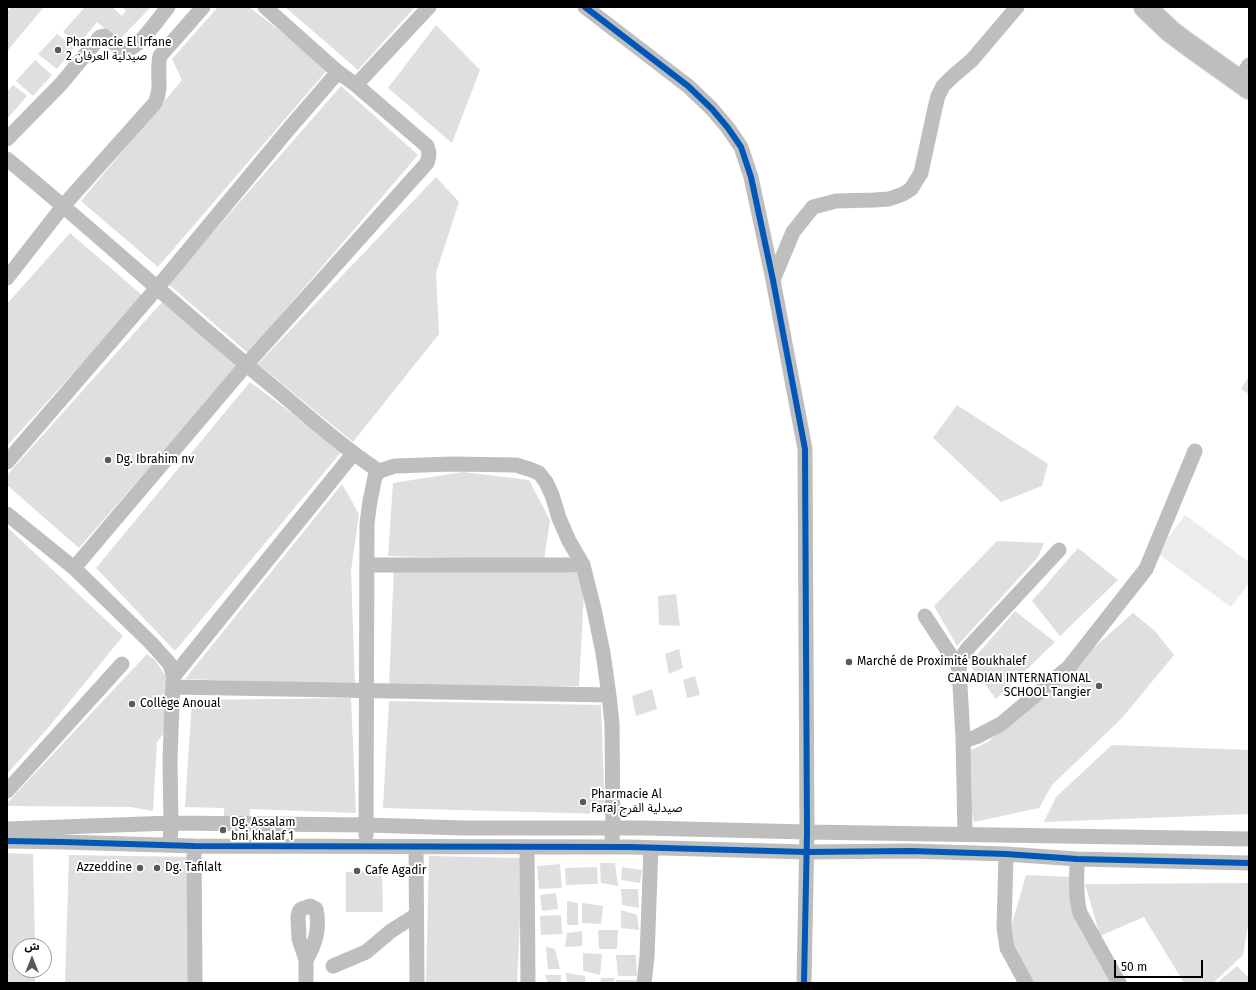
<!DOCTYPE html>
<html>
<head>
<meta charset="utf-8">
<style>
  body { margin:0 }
  #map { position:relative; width:1256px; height:990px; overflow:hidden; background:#fff; font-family:"Fira Sans","Noto Sans Arabic",sans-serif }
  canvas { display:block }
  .frame { position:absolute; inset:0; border:8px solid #000; pointer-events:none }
  .north { position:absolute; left:12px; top:938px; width:40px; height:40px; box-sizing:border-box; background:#fff; border:1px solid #999; border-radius:50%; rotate:0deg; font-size:11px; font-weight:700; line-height:16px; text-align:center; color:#000 }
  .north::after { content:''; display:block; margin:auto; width:14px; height:18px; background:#595959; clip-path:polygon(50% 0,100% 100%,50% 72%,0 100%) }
  .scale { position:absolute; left:1114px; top:960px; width:89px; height:18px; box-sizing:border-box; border:2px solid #000; border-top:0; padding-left:5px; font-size:12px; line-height:14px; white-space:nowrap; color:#000; -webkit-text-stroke:3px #fff; paint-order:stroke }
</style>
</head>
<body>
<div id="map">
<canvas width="1256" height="990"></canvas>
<div class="frame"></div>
<div class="north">ش</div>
<div class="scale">50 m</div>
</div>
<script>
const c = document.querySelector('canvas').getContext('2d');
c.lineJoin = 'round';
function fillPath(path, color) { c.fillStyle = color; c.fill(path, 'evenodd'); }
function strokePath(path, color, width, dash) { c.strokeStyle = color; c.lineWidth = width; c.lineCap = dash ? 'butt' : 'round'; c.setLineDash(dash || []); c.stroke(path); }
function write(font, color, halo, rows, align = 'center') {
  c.font = font + ' "Fira Sans","Noto Sans Arabic",sans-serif'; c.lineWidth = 4; c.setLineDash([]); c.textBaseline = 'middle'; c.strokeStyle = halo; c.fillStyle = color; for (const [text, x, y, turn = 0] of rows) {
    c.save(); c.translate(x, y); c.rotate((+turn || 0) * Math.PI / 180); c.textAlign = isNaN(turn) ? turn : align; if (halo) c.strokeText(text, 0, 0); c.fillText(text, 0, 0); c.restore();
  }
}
fillPath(new Path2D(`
  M1185,515L1249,562V583L1231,607L1157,553Z`), '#ececec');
fillPath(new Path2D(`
  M11,7H44L7,51V11Z
  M85,7H112L122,16L126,11L122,7H151L119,40L97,22L79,44L63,32Z
  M218,7H249L329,68L158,267L81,201L182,80L172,59Z
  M285,7H415L358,70Z
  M436,25L480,70L452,143L388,88Z
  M57,34L74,48L57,69L38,54Z
  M35,60L52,75L33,96L16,81Z
  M13,85L27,96L7,119V91Z
  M341,86L418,155L248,353L168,284Z
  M436,177L459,202L436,273L439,334L353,442L258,364Z
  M70,233L143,296L7,446V304Z
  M162,302L237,367L79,548L7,485V475Z
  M1247,379L1249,380V394L1241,389Z
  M250,382L342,451L175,651L96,568Z
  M957,405L1048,464L1042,486L1001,502L933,438Z
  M463,472L529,480L550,520L544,560L388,556L393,483Z
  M342,484L359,514L351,571L355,685L185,679Z
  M7,527L123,636L48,728L7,774Z
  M997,541L1044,543L1038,557L957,646L934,606Z
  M1078,548L1118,580L1060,636L1032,601Z
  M394,565L585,573L579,686L389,689Z
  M676,594L680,626L659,625L658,596Z
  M1015,611L1055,642L996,699L969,664Z
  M1133,613L1155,631L1174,655L1122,718L1052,785L1039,808L974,822L972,811L971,750L988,742Z
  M679,649L683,668L669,674L665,654Z
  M147,654L155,660L165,675L164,733L157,742L153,811L131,807L7,806V803Z
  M695,676L700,695L687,698L683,680Z
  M652,689L657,709L636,716L632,696Z
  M351,698L356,813L250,809V817H224V808L185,807L192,700Z
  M389,701L601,705L605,814L383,808Z
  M1112,745L1249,750V814L1044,822L1056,797Z
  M7,853L33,854L35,946H20V970H35V983H7Z
  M69,855L191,857L190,983H65Z
  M429,856L523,858L517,983H426Z
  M600,863H615L618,886L601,883Z
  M560,864L562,888L539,889L537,866Z
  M597,867L598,884L566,885L565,868Z
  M622,867L642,870L640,883L621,880Z
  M382,871L383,912H346V872Z
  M1026,875L1074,877L1114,983H1033L1007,941Z
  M1249,883V920L1243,955L1213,983H1184L1144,917L1100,936L1085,884Z
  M621,889H638L639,908L622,905Z
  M556,893L558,909L542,911L540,895Z
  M567,901L578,903V925H567Z
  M582,903L603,906L601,924L582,923Z
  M621,910L637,915L639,930L621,928Z
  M561,915L562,934L541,935L540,916Z
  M598,930H618L617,949H599Z
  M582,931V946L565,947L567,933Z
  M546,947L555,949L560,969H548Z
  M583,953L602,954L600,975L583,971Z
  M616,955H636L637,976H618Z
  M1237,966L1249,978V983H1217Z
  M566,973L585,976V983H567Z
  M545,975H561V983H548Z
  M601,978H615L613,983H600Z
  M616,980H637L635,983H616Z`), '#dfdfdf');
const highway = new Path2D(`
  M1145,7L1170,31L1186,43L1249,88`);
strokePath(highway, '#dbdbdb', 24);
strokePath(new Path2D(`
  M585,7L688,86L712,109L728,128L741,147L751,177L773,280L805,449L807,832L804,983
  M1239,81L1249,65
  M356,85L429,7
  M7,139L61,84L100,37L104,36L122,49C125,49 128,49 131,48C142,43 160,17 168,7
  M7,159C97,233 182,312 272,386C307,415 341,446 379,471
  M7,278L64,205L155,103C163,87 156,73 160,56L203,7
  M773,280L793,232L813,207L836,201L874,200L889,199L903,194L911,189L921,173L935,108L938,96L943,86L952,77L972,60L1017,7
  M7,462L157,288L287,131L338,72
  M7,514L74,568L151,643L169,663L172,670L173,677L170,760L171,823L170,845
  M368,565H583
  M74,568L246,365L427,163C429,156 430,153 427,146L356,85L338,72L265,7
  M925,616L959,668
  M173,677L353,454
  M173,687L609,695
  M963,738L970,739L976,737L1001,724L1069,667L1146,569L1195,451
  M7,791L122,664
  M7,829L171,823L366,825L464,828H644L807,832L1249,839
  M965,834L963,738L959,668L962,657L968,648L1059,550
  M366,835L367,523L370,501L375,477L379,471L395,466L452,464L516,465L529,469L539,473L546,482L552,495L559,518L569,541L583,565L594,609L603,653L609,695L612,724L613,828L612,838
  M7,841L63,842L194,846L629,847L806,852L911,851L1006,854L1077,859L1249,863
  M194,846L195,983
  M416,847L417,983
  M527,847L528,983
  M1006,854L1004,928L1007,948L1026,983
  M1077,859C1077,876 1075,896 1080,913L1119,983
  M306,960C316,943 320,928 316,909L310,906L301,909L299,912L298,917L299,939L306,960V983
  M333,966L366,952L391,931L416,915
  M644,983L647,957L651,848`), '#bebebe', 15);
strokePath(highway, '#bebebe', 22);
strokePath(new Path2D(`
  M585,7L688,86L712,109L728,128L741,147L751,177L773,280L805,449L807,832L804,983
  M7,841L63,842L194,846L629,847L806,852L911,851L1006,854L1077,859L1249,863`), '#0057b8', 6);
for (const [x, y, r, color] of [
  [58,50,4,"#595959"],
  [108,460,4,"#595959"],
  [849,662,4,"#595959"],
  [1099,686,4,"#595959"],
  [132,704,4,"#595959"],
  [583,802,4,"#595959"],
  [223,830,4,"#595959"],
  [140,868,4,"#595959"],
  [157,868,4,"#595959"],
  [357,871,4,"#595959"]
]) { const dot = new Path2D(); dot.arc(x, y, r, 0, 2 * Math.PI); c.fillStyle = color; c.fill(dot); strokePath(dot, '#fff', 1.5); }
write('12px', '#000', '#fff', [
  ["Pharmacie El Irfane",66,43],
  ["صيدلية العرفان 2",66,57],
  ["Dg. Ibrahim nv",116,460],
  ["Marché de Proximité Boukhalef",857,662],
  ["CANADIAN INTERNATIONAL",1091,679,"right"],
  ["SCHOOL Tangier",1091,693,"right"],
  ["Collège Anoual",140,704],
  ["Pharmacie Al",591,795],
  ["Faraj صيدلية الفرج",591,809],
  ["Dg. Assalam",231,823],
  ["bni khalaf 1",231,837],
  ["Azzeddine",132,868,"right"],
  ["Dg. Tafilalt",165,868],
  ["Cafe Agadir",365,871]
], 'left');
</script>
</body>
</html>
